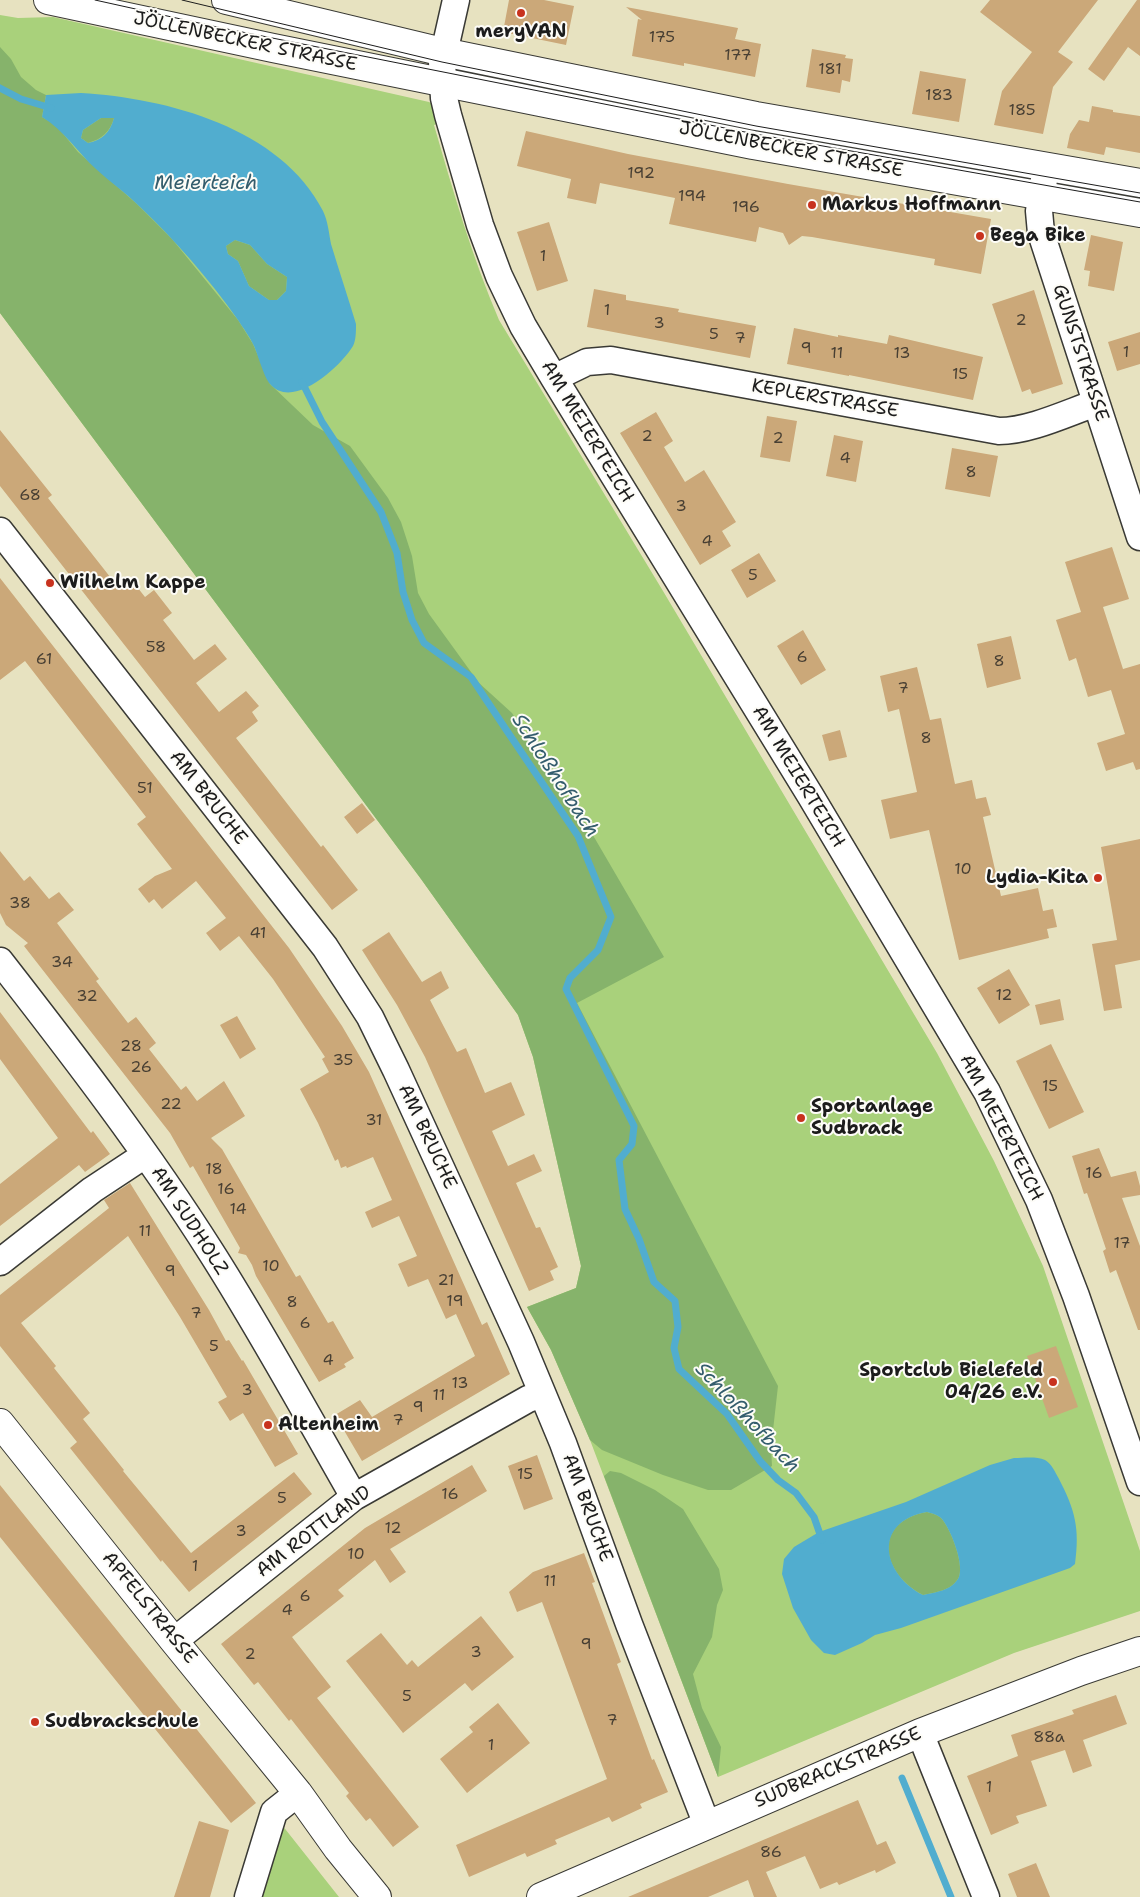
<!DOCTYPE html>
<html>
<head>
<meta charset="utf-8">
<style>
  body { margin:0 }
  canvas { display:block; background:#e7e2c0 }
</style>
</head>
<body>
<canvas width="1140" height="1897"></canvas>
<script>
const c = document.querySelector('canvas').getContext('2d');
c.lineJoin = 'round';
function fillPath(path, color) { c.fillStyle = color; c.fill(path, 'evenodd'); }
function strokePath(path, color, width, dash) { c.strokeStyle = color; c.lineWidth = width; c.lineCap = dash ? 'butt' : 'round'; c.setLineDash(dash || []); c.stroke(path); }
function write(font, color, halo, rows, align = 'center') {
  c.font = font + ' "Shantell Sans",sans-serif'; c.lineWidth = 4; c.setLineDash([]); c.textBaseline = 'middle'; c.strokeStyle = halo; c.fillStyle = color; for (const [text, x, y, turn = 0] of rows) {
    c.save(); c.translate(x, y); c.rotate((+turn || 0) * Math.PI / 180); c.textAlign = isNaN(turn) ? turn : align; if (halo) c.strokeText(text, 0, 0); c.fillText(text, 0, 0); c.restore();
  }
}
fillPath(new Path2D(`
  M0,15L18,18L53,17L429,102L434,105L440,123L434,125C453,191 472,257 499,320L663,591L937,1053L994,1161L1043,1266L1140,1551V1611L1014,1653L718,1777L590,1440L551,1350L527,1307L576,1288L581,1266L533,1057L518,1015L421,879L0,313Z
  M282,1825L339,1897H256Z`), '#a9d17b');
fillPath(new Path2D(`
  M0,47L11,59L21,77L36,90L46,95L42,117L56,125L78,152L138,205L172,239L238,320L253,344L270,384L313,425L350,446L388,498L401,522L412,556L418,593L429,614L479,683L512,713L554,779L587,825L664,957L577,1003L778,1386L771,1448L772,1466L731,1490H708L663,1475L602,1450L590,1440L551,1350L527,1307L576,1288L581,1266L533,1057L518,1015L421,879L0,313Z
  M101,118H114C110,132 102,139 88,143L81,138L83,130Z
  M235,240L250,245L267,264L287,277L286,291L277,300H269L249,286L238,261L228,254L226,246Z
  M610,1471L621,1473L655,1490L683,1509L719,1569L723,1590L717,1605L712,1637L693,1674L702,1708L721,1747L718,1777L604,1476Z
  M927,1512C931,1513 938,1515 941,1518C950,1527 966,1567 958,1579C950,1591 936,1592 923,1595C881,1573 872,1522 927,1512Z`), '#86b36b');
fillPath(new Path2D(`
  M81,93C167,98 281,128 323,211C328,221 329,234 331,244C339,271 348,297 356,324C356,332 356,340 353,346C341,366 293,411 270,384C264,377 258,355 254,346C250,337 243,328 238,320C209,279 176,241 139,206C126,193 110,182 96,169C77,152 64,130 42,117L46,95ZM101,118H114C110,133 102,140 88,143L81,138L83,130ZM235,240L250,245L267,264L287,277L286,291L277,300H269L249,286L238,261L228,254L226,246Z
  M1014,1458C1024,1458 1036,1456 1045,1460C1052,1464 1055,1472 1059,1479C1075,1510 1080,1528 1075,1564L1070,1568L901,1628L875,1635L862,1643L835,1655L824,1653L811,1640L793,1608L782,1574L784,1559L794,1547L819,1532L906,1502L990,1465ZM927,1512C931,1513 938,1515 941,1518C950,1527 966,1567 958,1579C950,1591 936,1592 923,1595C882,1574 872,1522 927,1512Z`), '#51adcf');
strokePath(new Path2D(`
  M0,88L21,99L51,108
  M302,382L322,422L381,512L397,553L403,592L412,620L424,643L471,677L507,731L578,836L611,917L598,950L570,978L566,989L634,1126L632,1144L619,1160L625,1209L639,1239L654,1282L675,1301L678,1327L674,1348L679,1369L727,1414L760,1461L778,1480L796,1493L814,1517L822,1540
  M902,1778L951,1897`), '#51adcf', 7);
fillPath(new Path2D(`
  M509,0H544L574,6L566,45L503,32Z
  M990,0H1098L1058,52L1073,62L1053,87L1043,134L994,125L1002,91L1032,52L980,12Z
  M1137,0H1140V56L1128,47L1104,81L1088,69Z
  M626,7L738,28L735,39L761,44L755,77L684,63V66L632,56L638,19L642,20Z
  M812,49L846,55L845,58L853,59L850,82L842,80L840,93L806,87Z
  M920,71L966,79L959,122L912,114Z
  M1092,106L1113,110V112L1140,116V153L1106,147L1104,155L1067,148L1070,134L1079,120L1089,122Z
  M526,131L628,154L788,184L991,219L981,274L934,265L935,259L812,237L802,236L789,245L783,233L759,227L756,242L669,224L675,198L600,183L596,204L567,198L571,179L517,166Z
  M549,222L568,281L537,291L517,232Z
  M1091,235L1123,242L1114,291L1088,286L1090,271L1084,270Z
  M594,289L626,295V300L679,309L678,312L756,326L750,358L587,327Z
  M1034,290L1063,384L1032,394L1030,389L1022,392L992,304Z
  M794,328L838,337V335L887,344L889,335L983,357L973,400L849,375V376L787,364Z
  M1140,332V364L1117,371L1108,342Z
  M656,412L673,441L664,447L685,482L704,470L736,522L722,531L731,546L700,565L620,433Z
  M767,416L797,421L790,462L760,457Z
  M0,430L52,495L48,498L118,587L130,578L145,597L154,590L172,613L163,620L194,660L215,644L227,659L196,683L219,712L246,691L259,706L252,712L258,721L236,738L321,847L323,845L358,890L332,910L0,486Z
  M834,435L863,441L856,482L826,476Z
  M952,448L998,456L990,497L945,489Z
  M1112,547L1129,599L1103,607L1123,669L1140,664V769L1136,770L1133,762L1106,771L1097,743L1125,734L1111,690L1088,697L1076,658L1069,661L1056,620L1081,612L1065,562Z
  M759,553L776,581L747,598L731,570Z
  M0,578L289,948L342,1026L369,1072L482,1325L487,1322L510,1374L362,1461L335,1415L360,1400L372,1417L475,1356L456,1314L446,1319L428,1279L408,1287L398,1264L417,1256L399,1216L372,1228L365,1212L392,1200L373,1157L347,1168L346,1166L341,1168L338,1159L335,1161L318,1123L300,1089L329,1072L322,1059L325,1057L273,979L239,936L220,951L206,933L226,918L196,881L162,909L154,899L149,903L138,889L155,876L172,869L137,824L146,817L25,661L0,680Z
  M803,630L826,670L801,685L777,646Z
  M1011,636L1021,679L987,688L977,644Z
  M917,667L930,720L941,718L955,784L972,780L976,799L986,797L991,815L983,817L1001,896L1038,888L1043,911L1053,909L1057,927L1047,929L1049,938L959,960L929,830L890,839L881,800L917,792L899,709L888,712L880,676Z
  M840,730L847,757L829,761L822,735Z
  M362,803L375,820L357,834L344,817Z
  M1140,839V960L1115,965L1122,1008L1104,1011L1092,944L1117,940L1101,847Z
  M0,851L24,881L30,876L49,899L59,892L74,910L57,923L99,979L96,981L128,1023L136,1017L156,1043L149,1049L181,1090L186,1086L197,1101L224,1081L245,1116L211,1138L222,1149L296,1277L300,1275L328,1323L333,1321L354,1358L344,1364L346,1367L319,1382L256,1276L252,1265L246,1255L238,1253L240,1248L193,1166L190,1168L170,1133L24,946L28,943L6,925L0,913Z
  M389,932L422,982L441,971L449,988L430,1000L457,1052L466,1048L485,1093L511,1082L525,1115L492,1131L508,1166L534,1154L542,1171L516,1183L536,1228L540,1227L558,1267L550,1271L554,1280L529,1291L425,1057L397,1005L362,950Z
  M1009,969L1030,1005L999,1024L977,988Z
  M1060,999L1064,1020L1040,1025L1035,1005Z
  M0,1012L91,1133L93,1131L110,1154L85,1172L79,1165L0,1226V1184L58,1138L0,1059Z
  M237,1016L256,1049L240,1059L220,1025Z
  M1051,1044L1084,1112L1049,1129L1016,1061Z
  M1099,1148L1111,1177L1136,1171L1140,1186V1195L1122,1198L1140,1246V1330H1138L1116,1270L1110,1273L1103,1251L1106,1249L1087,1193L1084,1194L1072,1156Z
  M130,1183L209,1310L226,1341L229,1340L242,1361L243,1360L298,1454L275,1467L243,1413L230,1421L218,1402L227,1397L180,1317L128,1236L21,1323L56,1366L54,1368L90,1413L83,1419L124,1470L123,1471L191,1553L294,1472L312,1494L189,1592L162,1560L161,1562L70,1448L77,1442L0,1346V1295L109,1208L104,1200Z
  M1056,1346L1078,1407L1049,1418L1027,1356Z
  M537,1455L553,1499L524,1510L508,1466Z
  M472,1465L487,1491L390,1549L406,1572L390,1583L375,1560L338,1590L344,1596L292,1637L331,1687L317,1698L419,1827L393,1847L370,1818L366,1821L346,1796L349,1793L291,1719L289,1721L258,1682L254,1685L221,1644L365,1528Z
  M0,1485L256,1803L231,1823L0,1537Z
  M584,1553L595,1582L592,1583L621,1662L617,1664L652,1760L654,1759L668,1792L640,1804L642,1808L612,1822L609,1817L555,1840L557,1844L527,1857L525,1853L469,1877L456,1845L607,1779L542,1602L517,1612L509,1592L533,1572Z
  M481,1616L514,1657L472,1691L465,1683L403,1733L346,1661L381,1633L407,1665L412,1660L418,1667Z
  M1116,1695L1127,1724L1083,1740L1092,1766L1073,1773L1065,1750L1031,1761L1047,1806L1016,1816L1019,1823L991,1835L967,1776L1018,1756L1011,1735L1074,1714L1072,1710Z
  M498,1703L530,1743L467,1793L440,1759L473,1732L469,1727Z
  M858,1800L877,1845L886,1841L896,1863L876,1873L875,1870L839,1885L837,1882L820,1889L805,1856L766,1872L777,1897H754L748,1880L708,1897H628Z
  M199,1821L229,1830L210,1897H174Z
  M1036,1863L1050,1897H1017L1008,1874Z`), '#cba879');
const minor = new Path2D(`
  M456,0L442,62L444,98L448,115L480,225L499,276L523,326L554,378L810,795L987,1092L1039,1200L1076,1296L1140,1482
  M1046,167L1039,211L1041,233L1140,537
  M554,378L587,362L611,360L999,431C1030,431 1067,413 1096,403
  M0,531L325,947L370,1017L396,1070L521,1342L563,1443L629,1624L707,1825
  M0,961C74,1056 147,1151 211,1252C262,1332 307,1415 354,1497
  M0,1262L92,1190L145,1155
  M174,1641L354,1497L528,1399L542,1394
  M920,1733L986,1897
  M248,1897L274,1812L298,1793`);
const tertiary = new Path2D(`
  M0,1423L174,1641L298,1793L338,1849L377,1897
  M541,1897L920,1733L1081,1671L1140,1651`);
const secondary = new Path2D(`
  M48,0L273,48L753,145L1140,213
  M226,0L443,52L756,116L1140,183`);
strokePath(minor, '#3a3a35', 29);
strokePath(tertiary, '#3a3a35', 30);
strokePath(secondary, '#3a3a35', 30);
strokePath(minor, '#fff', 26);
strokePath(tertiary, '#fff', 28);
strokePath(secondary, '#fff', 28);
strokePath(new Path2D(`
  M95,0L217,27L755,134L1140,202
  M182,0L442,62L756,126L1140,193`), '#1c1c1c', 1);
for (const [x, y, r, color] of [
  [521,13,5,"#c8321e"],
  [812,205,5,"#c8321e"],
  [980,236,5,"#c8321e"],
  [50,583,5,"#c8321e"],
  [1098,878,5,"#c8321e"],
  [801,1118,5,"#c8321e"],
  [1053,1382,5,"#c8321e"],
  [268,1425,5,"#c8321e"],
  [35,1722,5,"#c8321e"]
]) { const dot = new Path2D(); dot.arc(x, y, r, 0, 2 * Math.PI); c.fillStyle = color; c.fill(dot); strokePath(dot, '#fdfcf7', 2); }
write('16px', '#483f33', null, [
  ["175",662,38],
  ["177",738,56],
  ["181",830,70],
  ["183",939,96],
  ["185",1022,111],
  ["192",641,174],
  ["194",692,197],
  ["196",746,208],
  ["1",543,257],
  ["1",607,311],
  ["2",1021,321],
  ["3",659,324],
  ["5",714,335],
  ["7",740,339],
  ["9",806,349],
  ["1",1126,353],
  ["11",837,354],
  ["13",902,354],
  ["15",960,375],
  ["2",647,437],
  ["2",778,439],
  ["4",845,459],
  ["8",971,473],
  ["68",30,496],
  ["3",681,507],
  ["4",707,542],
  ["5",753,576],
  ["58",156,648],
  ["6",802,658],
  ["61",44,660],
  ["8",999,662],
  ["7",903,689],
  ["8",926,739],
  ["51",145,789],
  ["10",963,870],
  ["38",20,904],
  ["41",258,934],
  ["34",62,963],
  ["12",1004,996],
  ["32",87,997],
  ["28",131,1047],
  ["35",343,1061],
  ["26",141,1068],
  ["15",1050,1087],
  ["22",171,1105],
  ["31",374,1121],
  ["18",214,1170],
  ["16",1094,1174],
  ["16",226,1190],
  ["14",238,1210],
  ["11",145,1232],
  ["17",1122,1244],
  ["10",271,1267],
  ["9",170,1272],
  ["21",446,1281],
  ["19",455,1302],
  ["8",292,1303],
  ["7",196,1314],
  ["6",305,1324],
  ["5",214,1347],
  ["4",328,1361],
  ["13",460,1384],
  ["3",247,1391],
  ["11",439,1396],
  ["9",418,1408],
  ["7",398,1421],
  ["15",525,1475],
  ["16",450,1495],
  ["5",282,1499],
  ["12",393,1529],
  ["3",241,1532],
  ["10",356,1555],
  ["1",195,1567],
  ["11",550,1582],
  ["6",305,1597],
  ["4",287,1611],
  ["9",586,1645],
  ["3",476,1653],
  ["2",250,1655],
  ["5",407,1697],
  ["7",612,1721],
  ["88a",1049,1738],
  ["1",491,1746],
  ["1",989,1788],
  ["86",771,1853]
]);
write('bold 19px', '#1c1c1c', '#fdfcf7', [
  ["meryVAN",521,32,"center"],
  ["Markus Hoffmann",822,205],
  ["Bega Bike",990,236],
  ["Wilhelm Kappe",60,583],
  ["Lydia-Kita",1088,878,"right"],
  ["Sportanlage",811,1107],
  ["Sudbrack",811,1129],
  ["Sportclub Bielefeld",1043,1371,"right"],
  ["04/26 e.V.",1043,1393,"right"],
  ["Altenheim",278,1425],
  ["Sudbrackschule",45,1722]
], 'left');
write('19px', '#1c1c1c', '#fdfcf7', [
  ["JÖLLENBECKER STRASSE",245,42,12],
  ["JÖLLENBECKER STRASSE",791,150,11],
  ["GUNSTSTRASSE",1080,353,72],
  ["KEPLERSTRASSE",825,399,10],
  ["AM MEIERTEICH",587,432,59],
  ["AM MEIERTEICH",798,777,59],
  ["AM BRUCHE",208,798,52],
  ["AM MEIERTEICH",1001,1128,63],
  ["AM BRUCHE",427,1137,65],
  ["AM SUDHOLZ",189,1221,57],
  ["AM BRUCHE",587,1508,70],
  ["AM ROTTLAND",314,1532,-37],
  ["APFELSTRASSE",149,1608,51],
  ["SUDBRACKSTRASSE",838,1768,-23]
]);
write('italic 20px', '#345d6d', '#fdfcf7', [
  ["Meierteich",206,184],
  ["Schloßhofbach",555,776,57],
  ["Schloßhofbach",747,1418,47]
]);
</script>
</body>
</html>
